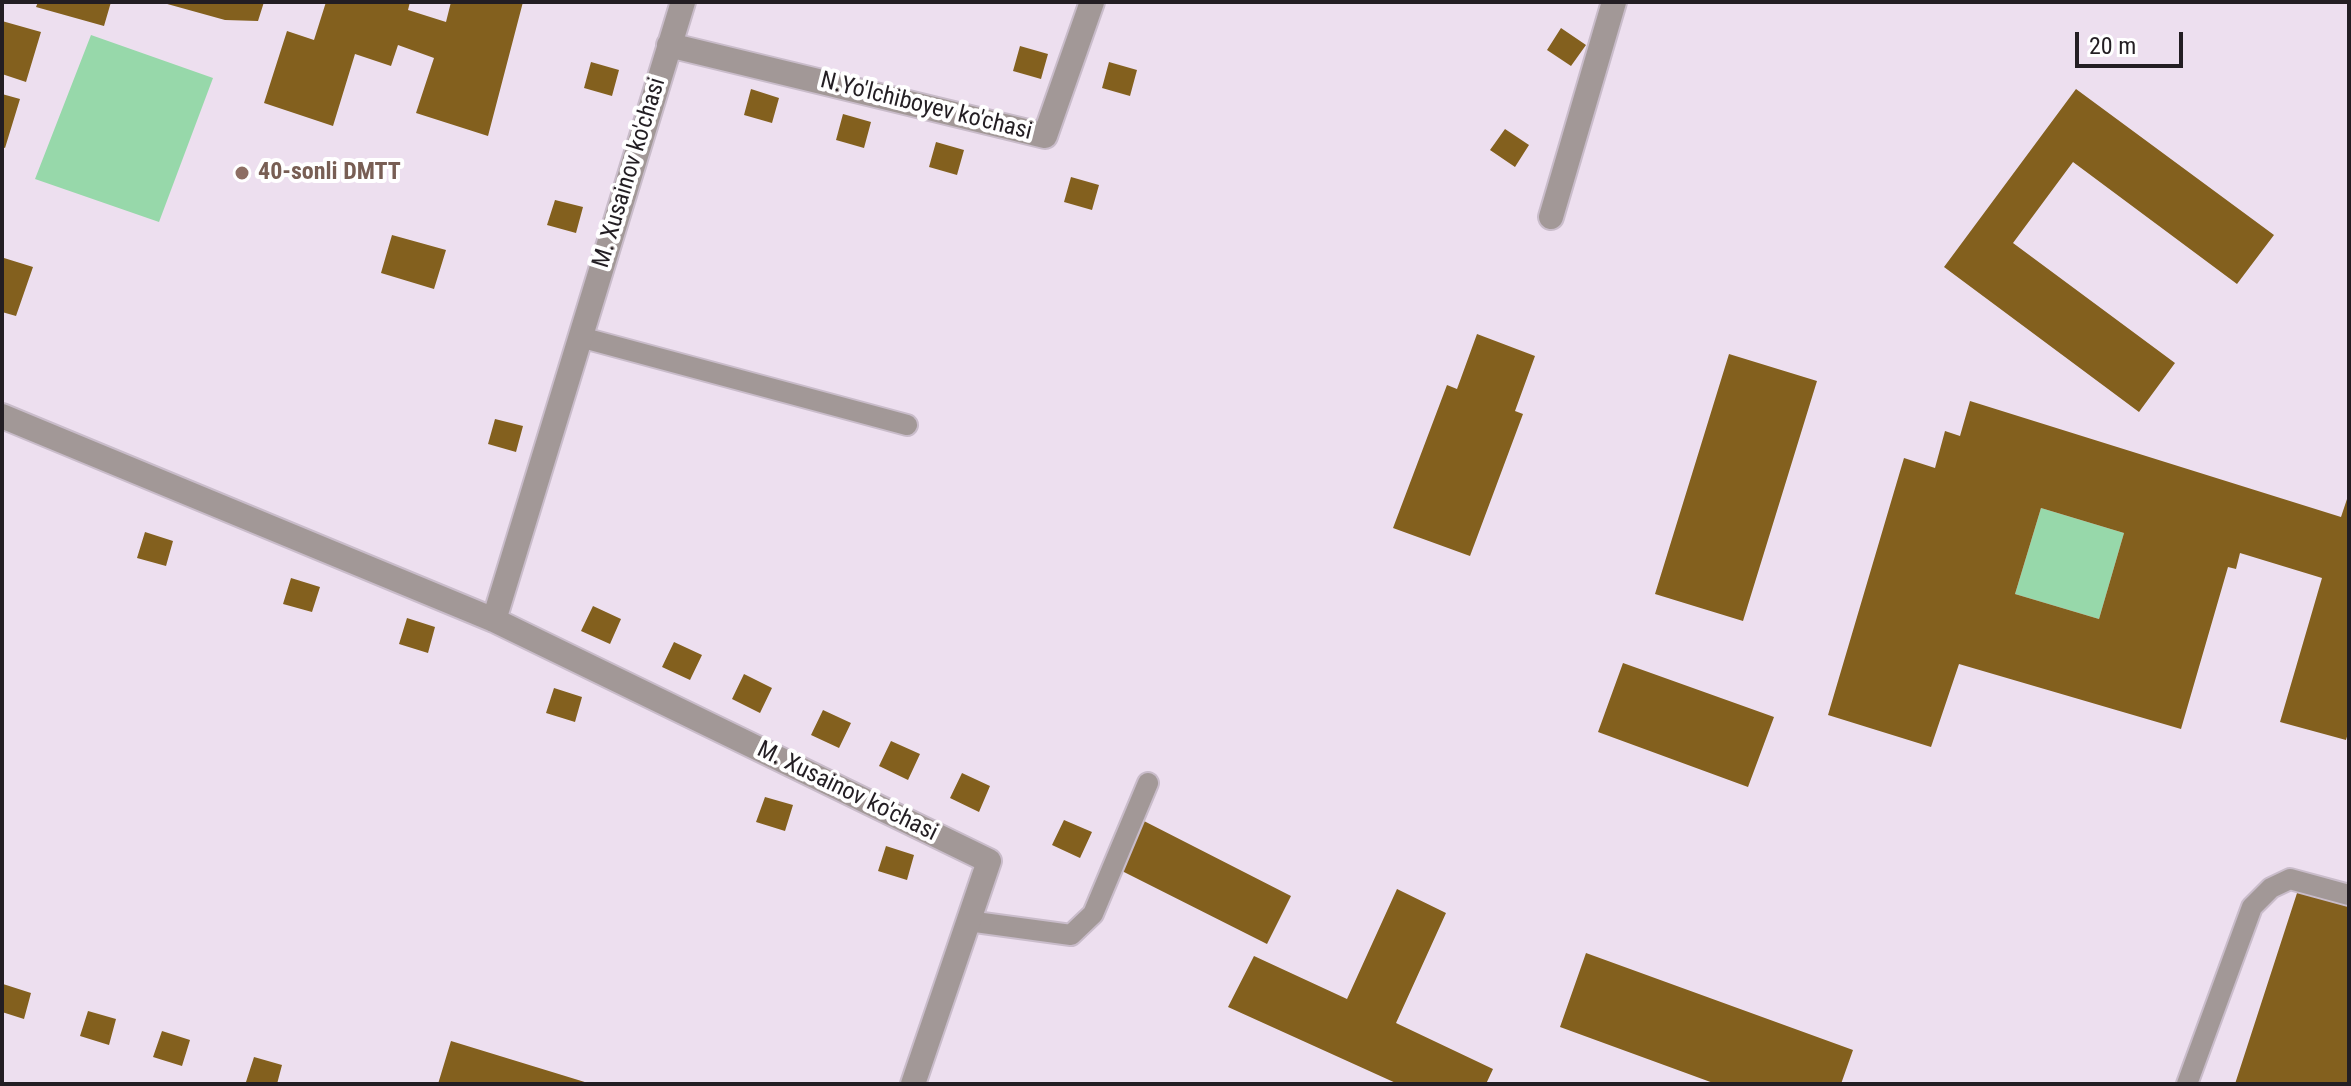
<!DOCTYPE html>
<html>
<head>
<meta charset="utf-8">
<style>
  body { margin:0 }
  #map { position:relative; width:2351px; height:1086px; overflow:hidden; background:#eddfef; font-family:"Roboto Condensed",sans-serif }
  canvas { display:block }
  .frame { position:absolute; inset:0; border:4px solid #231e23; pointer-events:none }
  .scale { position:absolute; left:2075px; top:32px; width:108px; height:36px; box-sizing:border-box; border:4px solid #231e23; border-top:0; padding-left:10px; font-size:24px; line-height:28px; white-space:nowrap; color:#231e23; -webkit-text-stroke:6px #fff; paint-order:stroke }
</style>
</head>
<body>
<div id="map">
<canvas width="2351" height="1086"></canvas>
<div class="frame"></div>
<div class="scale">20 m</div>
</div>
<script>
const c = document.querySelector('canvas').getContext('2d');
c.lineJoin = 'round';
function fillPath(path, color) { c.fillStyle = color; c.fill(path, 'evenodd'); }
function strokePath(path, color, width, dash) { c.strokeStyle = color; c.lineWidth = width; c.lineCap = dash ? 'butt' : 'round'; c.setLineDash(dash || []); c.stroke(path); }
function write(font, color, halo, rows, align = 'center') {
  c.font = font + ' "Roboto Condensed",sans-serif'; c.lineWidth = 8; c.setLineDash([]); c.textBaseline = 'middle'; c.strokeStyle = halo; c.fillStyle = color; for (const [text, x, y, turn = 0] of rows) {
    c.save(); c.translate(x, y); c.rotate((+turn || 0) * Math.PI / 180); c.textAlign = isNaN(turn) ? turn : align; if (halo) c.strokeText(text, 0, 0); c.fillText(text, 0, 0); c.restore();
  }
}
fillPath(new Path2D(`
  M91,35L213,78L159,222L35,179Z
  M2041,508L2124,533L2099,619L2015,594Z`), '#97d8aa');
fillPath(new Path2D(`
  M38,2H111L104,26L36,7Z
  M160,2H264L258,21L225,20Z
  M326,2H410L408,10L446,22L451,2H523L488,136L416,113L434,58L398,45L391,66L355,54L333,126L264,103L287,31L314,40Z
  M2,21L41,32L26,82L2,74Z
  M1561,28L1586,45L1571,66L1547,50Z
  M1020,46L1048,54L1041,79L1013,71Z
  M591,62L619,70L612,96L584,88Z
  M1109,62L1137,70L1130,96L1102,88Z
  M751,89L779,98L772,123L744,115Z
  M2076,89L2274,235L2237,284L2073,162L2013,243L2175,363L2139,412L1944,267Z
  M2,94L20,99L5,148L2,147Z
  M843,114L871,122L864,148L836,140Z
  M1505,129L1529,145L1515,167L1490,150Z
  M936,142L964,150L957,175L929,167Z
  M1071,177L1099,185L1092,210L1064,202Z
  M555,200L583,207L576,233L547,225Z
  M392,235L446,250L434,289L381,273Z
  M4,258L33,267L16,316L2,312V264Z
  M1477,334L1535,356L1515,411L1523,414L1470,556L1393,528L1447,385L1457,389Z
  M1729,354L1817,381L1743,621L1655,594Z
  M1970,401L2341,517L2349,493V730L2346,740L2280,722L2322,578L2240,553L2236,569L2228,567L2181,729L1959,664L1931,747L1828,715L1904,458L1935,468L1945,431L1960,436ZM2041,508L2124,533L2099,619L2015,594Z
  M495,419L523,426L516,452L488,444Z
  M145,532L173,541L166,566L137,558Z
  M291,578L320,587L312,612L283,604Z
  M593,606L621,619L610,644L581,631Z
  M407,618L435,627L428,653L399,644Z
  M674,642L702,655L690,680L662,667Z
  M1623,663L1774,717L1748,787L1598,732Z
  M744,674L772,688L760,713L732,699Z
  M554,688L582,697L575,722L546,713Z
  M823,710L851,723L839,748L811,735Z
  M891,741L920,754L908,780L879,766Z
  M962,773L990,786L979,812L950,798Z
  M765,797L793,805L785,831L756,822Z
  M1064,820L1092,832L1080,858L1052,845Z
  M1142,820L1291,896L1267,944L1118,869Z
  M886,846L914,855L907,880L878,871Z
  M1397,889L1446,913L1396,1023L1493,1069L1486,1084H1398L1228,1007L1254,956L1347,999Z
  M2298,890L2349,907V1084H2235Z
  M1586,953L1853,1050L1841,1084H1716L1560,1027Z
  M3,984L31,993L24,1019L2,1012Z
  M88,1011L116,1019L109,1045L80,1036Z
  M162,1031L190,1040L182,1066L153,1057Z
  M451,1041L588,1083V1084H438Z
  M254,1057L282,1065L277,1084L246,1082Z`), '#83601e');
const lane = new Path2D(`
  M580,337L907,425
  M968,921L1071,935L1093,914L1148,783
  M2187,1084L2252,907L2271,888L2290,879L2349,895`);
const street = new Path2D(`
  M669,45L1045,136L1092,2
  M1551,217L1614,2
  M2,416L494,620L989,861L913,1084
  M494,620L683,2`);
strokePath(lane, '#c9bcca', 24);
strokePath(street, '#c9bcca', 28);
strokePath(lane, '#a29897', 20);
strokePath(street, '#a29897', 24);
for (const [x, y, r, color] of [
  [242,173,8,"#8d6e63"]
]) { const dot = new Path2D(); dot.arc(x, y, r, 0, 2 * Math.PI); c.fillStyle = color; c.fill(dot); strokePath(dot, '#fff', 3); }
write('24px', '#231e23', '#fff', [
  ["N.Yo'lchiboyev ko'chasi",926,107,14],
  ["M. Xusainov ko'chasi",630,173,-73],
  ["M. Xusainov ko'chasi",847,792,26]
]);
write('bold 24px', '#785e54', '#fff', [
  ["40-sonli DMTT",258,173]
], 'left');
</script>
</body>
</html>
